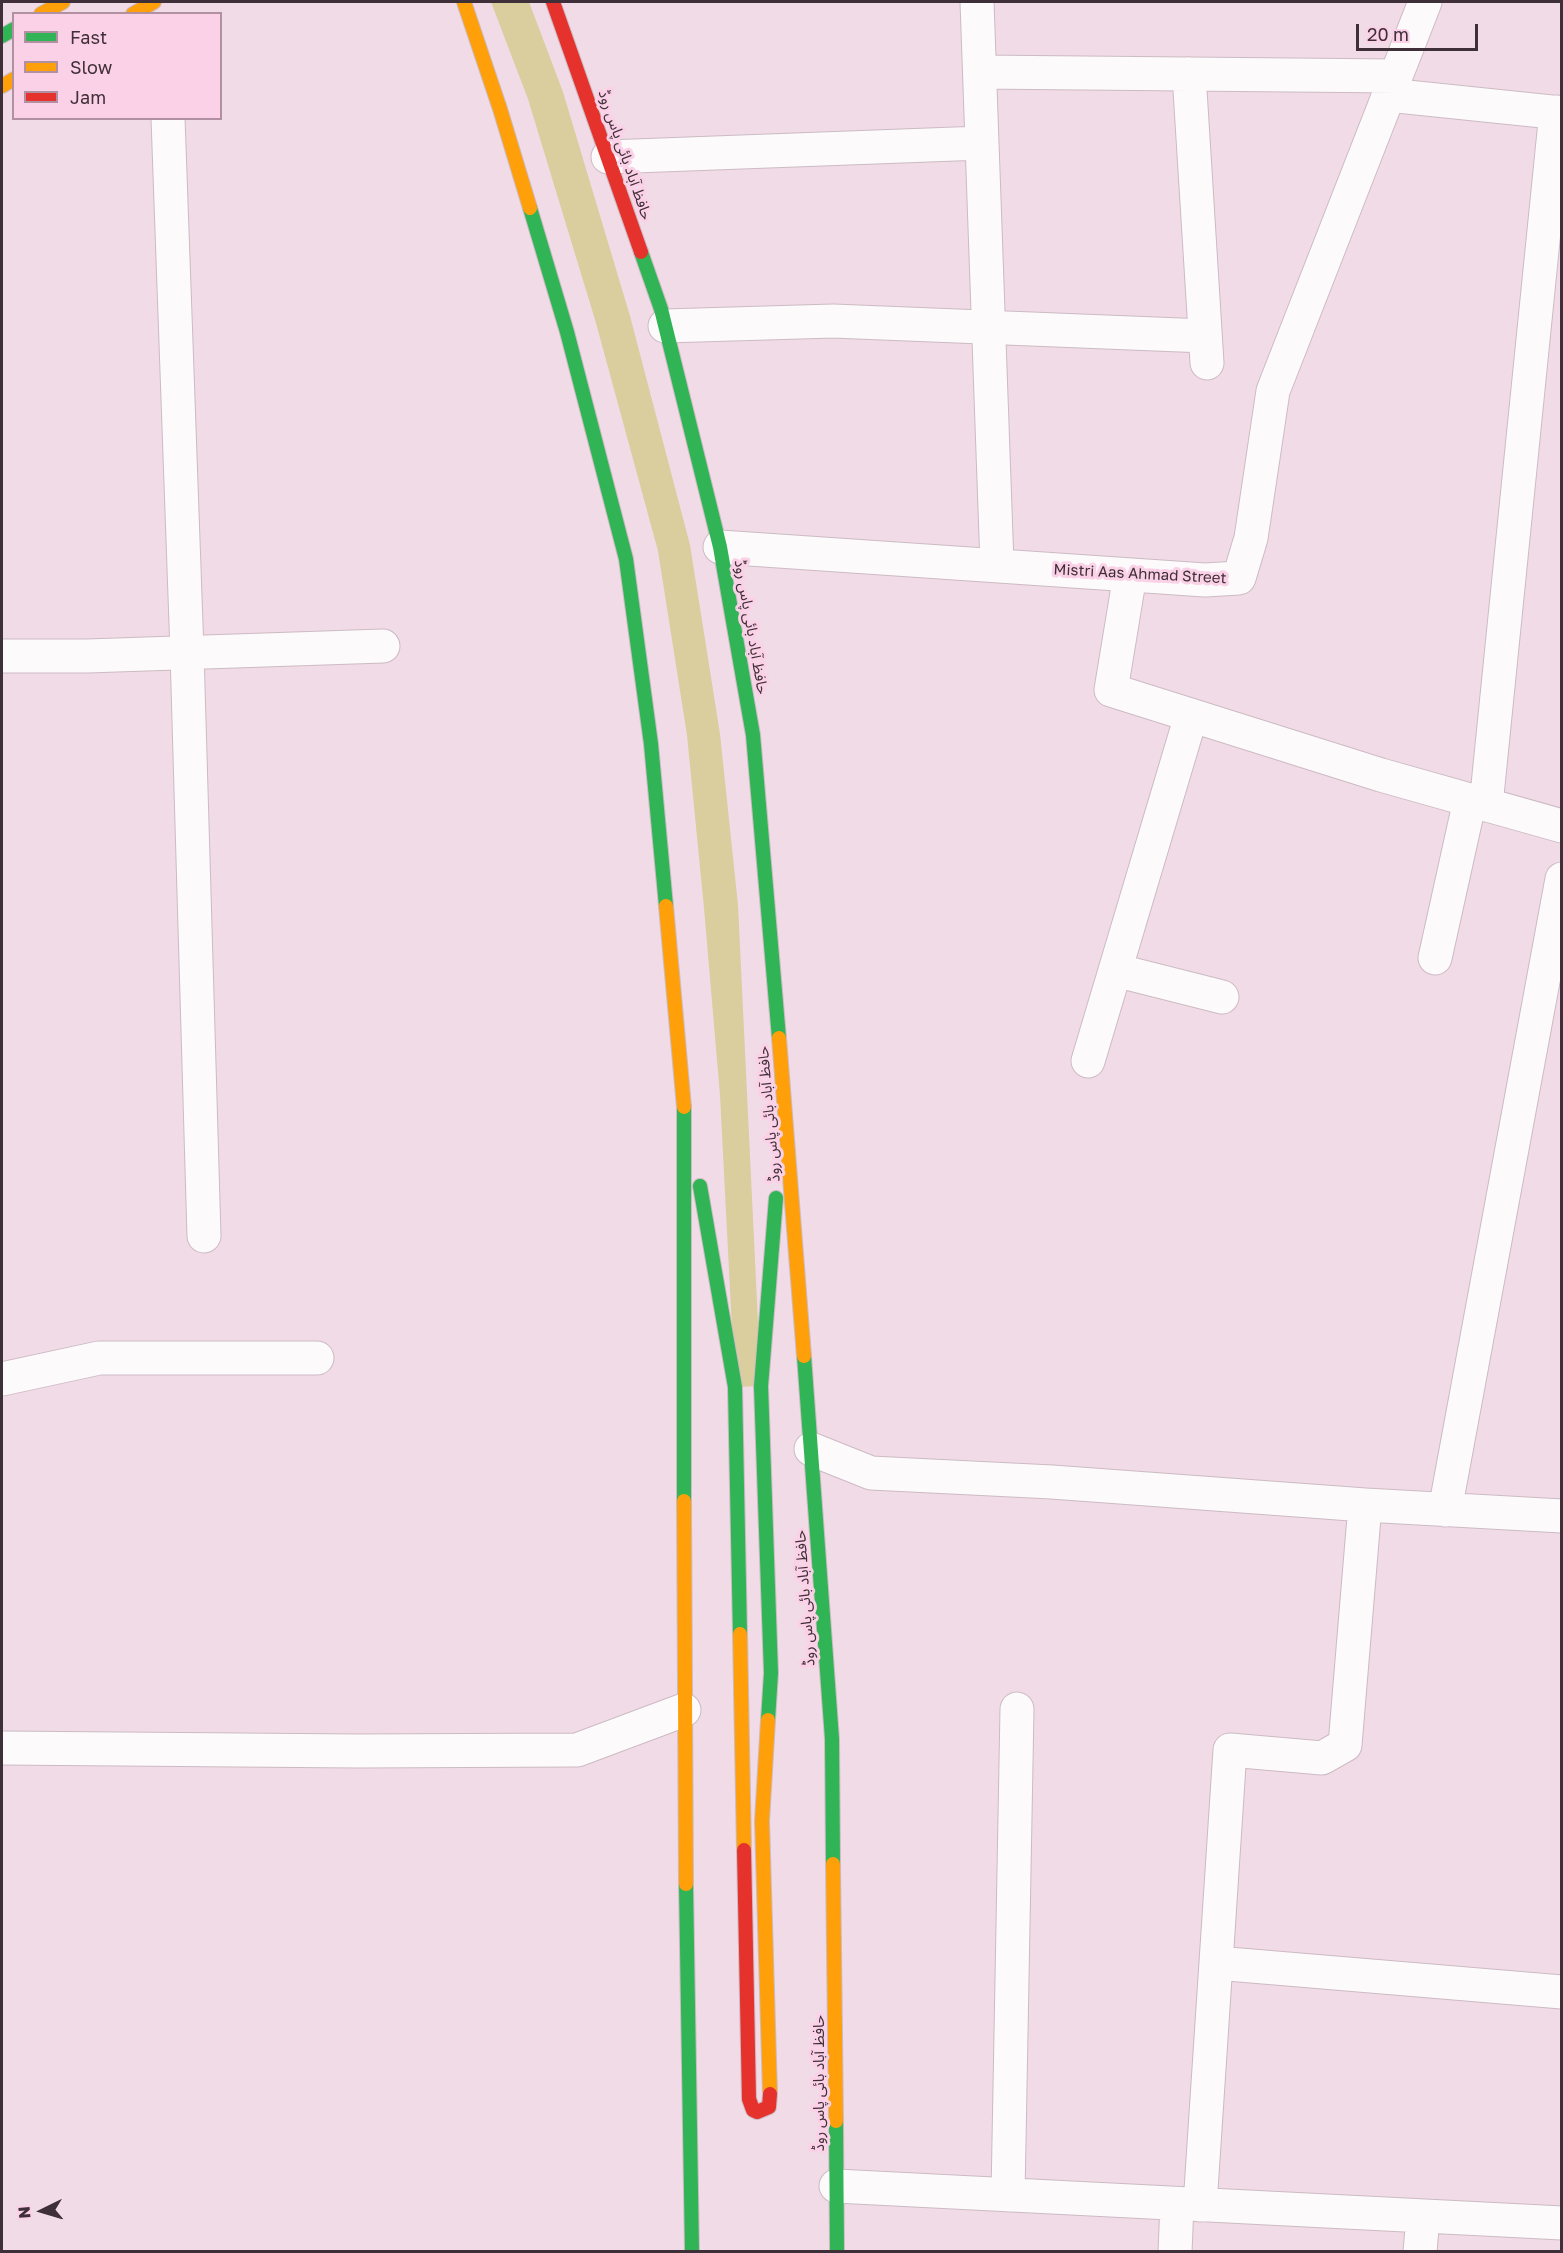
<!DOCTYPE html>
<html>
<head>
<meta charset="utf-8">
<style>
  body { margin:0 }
  #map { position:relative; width:1563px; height:2253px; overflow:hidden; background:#f1dbe6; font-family:"Golos Text",sans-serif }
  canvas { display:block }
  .frame { position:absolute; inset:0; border:3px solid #3f2f38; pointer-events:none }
  .legend { position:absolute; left:12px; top:12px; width:210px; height:108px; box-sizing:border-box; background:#fbd1e7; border:2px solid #b090a1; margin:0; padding:8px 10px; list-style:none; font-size:18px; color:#3f2f38 }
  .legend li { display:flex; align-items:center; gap:12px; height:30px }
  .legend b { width:30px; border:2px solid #b090a1 }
  .north { position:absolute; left:12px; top:2181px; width:60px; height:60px; -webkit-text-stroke:4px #fbd1e7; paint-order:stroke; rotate:265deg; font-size:16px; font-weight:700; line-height:24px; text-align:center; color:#3f2f38 }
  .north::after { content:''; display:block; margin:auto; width:21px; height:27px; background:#3f2f38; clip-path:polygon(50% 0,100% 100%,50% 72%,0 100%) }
  .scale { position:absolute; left:1356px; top:24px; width:122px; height:27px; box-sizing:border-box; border:3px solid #3f2f38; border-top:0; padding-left:8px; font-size:18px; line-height:21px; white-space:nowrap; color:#3f2f38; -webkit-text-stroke:4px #fbd1e7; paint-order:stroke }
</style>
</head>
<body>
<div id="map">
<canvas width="1563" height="2253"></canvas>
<div class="frame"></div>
<ul class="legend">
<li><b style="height:8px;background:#30b455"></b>Fast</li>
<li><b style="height:8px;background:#ff9f0a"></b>Slow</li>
<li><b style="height:8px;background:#e5322d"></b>Jam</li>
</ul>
<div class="north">N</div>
<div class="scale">20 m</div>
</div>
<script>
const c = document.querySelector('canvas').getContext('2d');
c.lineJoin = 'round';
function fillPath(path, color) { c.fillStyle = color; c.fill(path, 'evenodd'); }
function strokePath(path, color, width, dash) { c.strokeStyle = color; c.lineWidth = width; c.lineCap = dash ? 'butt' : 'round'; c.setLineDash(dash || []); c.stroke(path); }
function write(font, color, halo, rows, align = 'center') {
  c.font = font + ' "Golos Text","Noto Sans Arabic",sans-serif'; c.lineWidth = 6; c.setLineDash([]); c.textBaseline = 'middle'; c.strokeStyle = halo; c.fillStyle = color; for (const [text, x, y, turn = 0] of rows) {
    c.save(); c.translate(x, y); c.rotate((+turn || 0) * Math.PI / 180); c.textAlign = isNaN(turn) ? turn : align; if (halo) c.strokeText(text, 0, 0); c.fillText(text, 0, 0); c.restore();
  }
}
fillPath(new Path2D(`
  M491,2H529L563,92L630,316L690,545L720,734L738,905L761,1386L735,1387L720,1095L704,908L687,735L658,551L596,323L528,99Z`), '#dacd9e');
const street = new Path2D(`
  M977,2L997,565
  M980,72L1395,76
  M1189,74L1207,363
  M1388,95L1562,113
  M168,118L187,652L204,1236
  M608,157L982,143
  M665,326L833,321L1205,336
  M720,547L1205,580L1239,578L1251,538L1273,391L1425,2
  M1130,575L1111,690L1381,775L1562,826
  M2,656H87L383,646
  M1486,805L1556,112
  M1435,958L1470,800
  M1115,970L1222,997
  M1088,1061L1191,716
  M2,1379L99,1358H317
  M811,1449L871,1473L1052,1482L1365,1505L1562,1516
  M1445,1510L1562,879
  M2,1748L358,1751L577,1750L684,1710
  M1216,1963L1562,1992
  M836,2186L1562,2223
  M1008,2195L1017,1709
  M1200,2205L1230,1750L1322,1758L1345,1745L1365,1505
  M1175,2252L1177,2204
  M1420,2252L1423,2216`);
const fast = new Path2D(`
  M2,36L14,29
  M530,208L567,332L626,559L651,744L666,906
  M641,252L661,309L720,547L753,735L779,1038
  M684,1107V1501
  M700,1186L735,1387L740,1634
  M804,1356L832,1739L833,1864
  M768,1720L771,1673L761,1386L776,1198
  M686,1884L692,2252
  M836,2121L837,2252`);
const slow = new Path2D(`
  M464,2L500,109L530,208
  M41,14L63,2
  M133,14L154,2
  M2,86L14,79
  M666,906L684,1107
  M779,1038L804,1356
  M684,1501L686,1884
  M740,1634L744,1850
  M768,1720L762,1821L770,2094
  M833,1864L836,2121`);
const jam = new Path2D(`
  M553,2L641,252
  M744,1850L749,2099L753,2110L757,2112L769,2107L770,2094`);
strokePath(street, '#ccbbc3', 35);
strokePath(fast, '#ccbbc3', 16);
strokePath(slow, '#ccbbc3', 16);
strokePath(jam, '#ccbbc3', 16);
strokePath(street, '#fdfafb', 33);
strokePath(fast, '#30b455', 14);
strokePath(slow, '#ff9f0a', 14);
strokePath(jam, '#e5322d', 14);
write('15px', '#3f2f38', '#fbd1e7', [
  ["حافظ آباد بائی پاس روڈ",625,155,71],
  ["Mistri Aas Ahmad Street",1140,574,3],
  ["حافظ آباد بائی پاس روڈ",751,627,80],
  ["حافظ آباد بائی پاس روڈ",769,1114,-95],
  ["حافظ آباد بائی پاس روڈ",805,1598,-94],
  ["حافظ آباد بائی پاس روڈ",819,2083,-90]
]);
</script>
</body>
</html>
